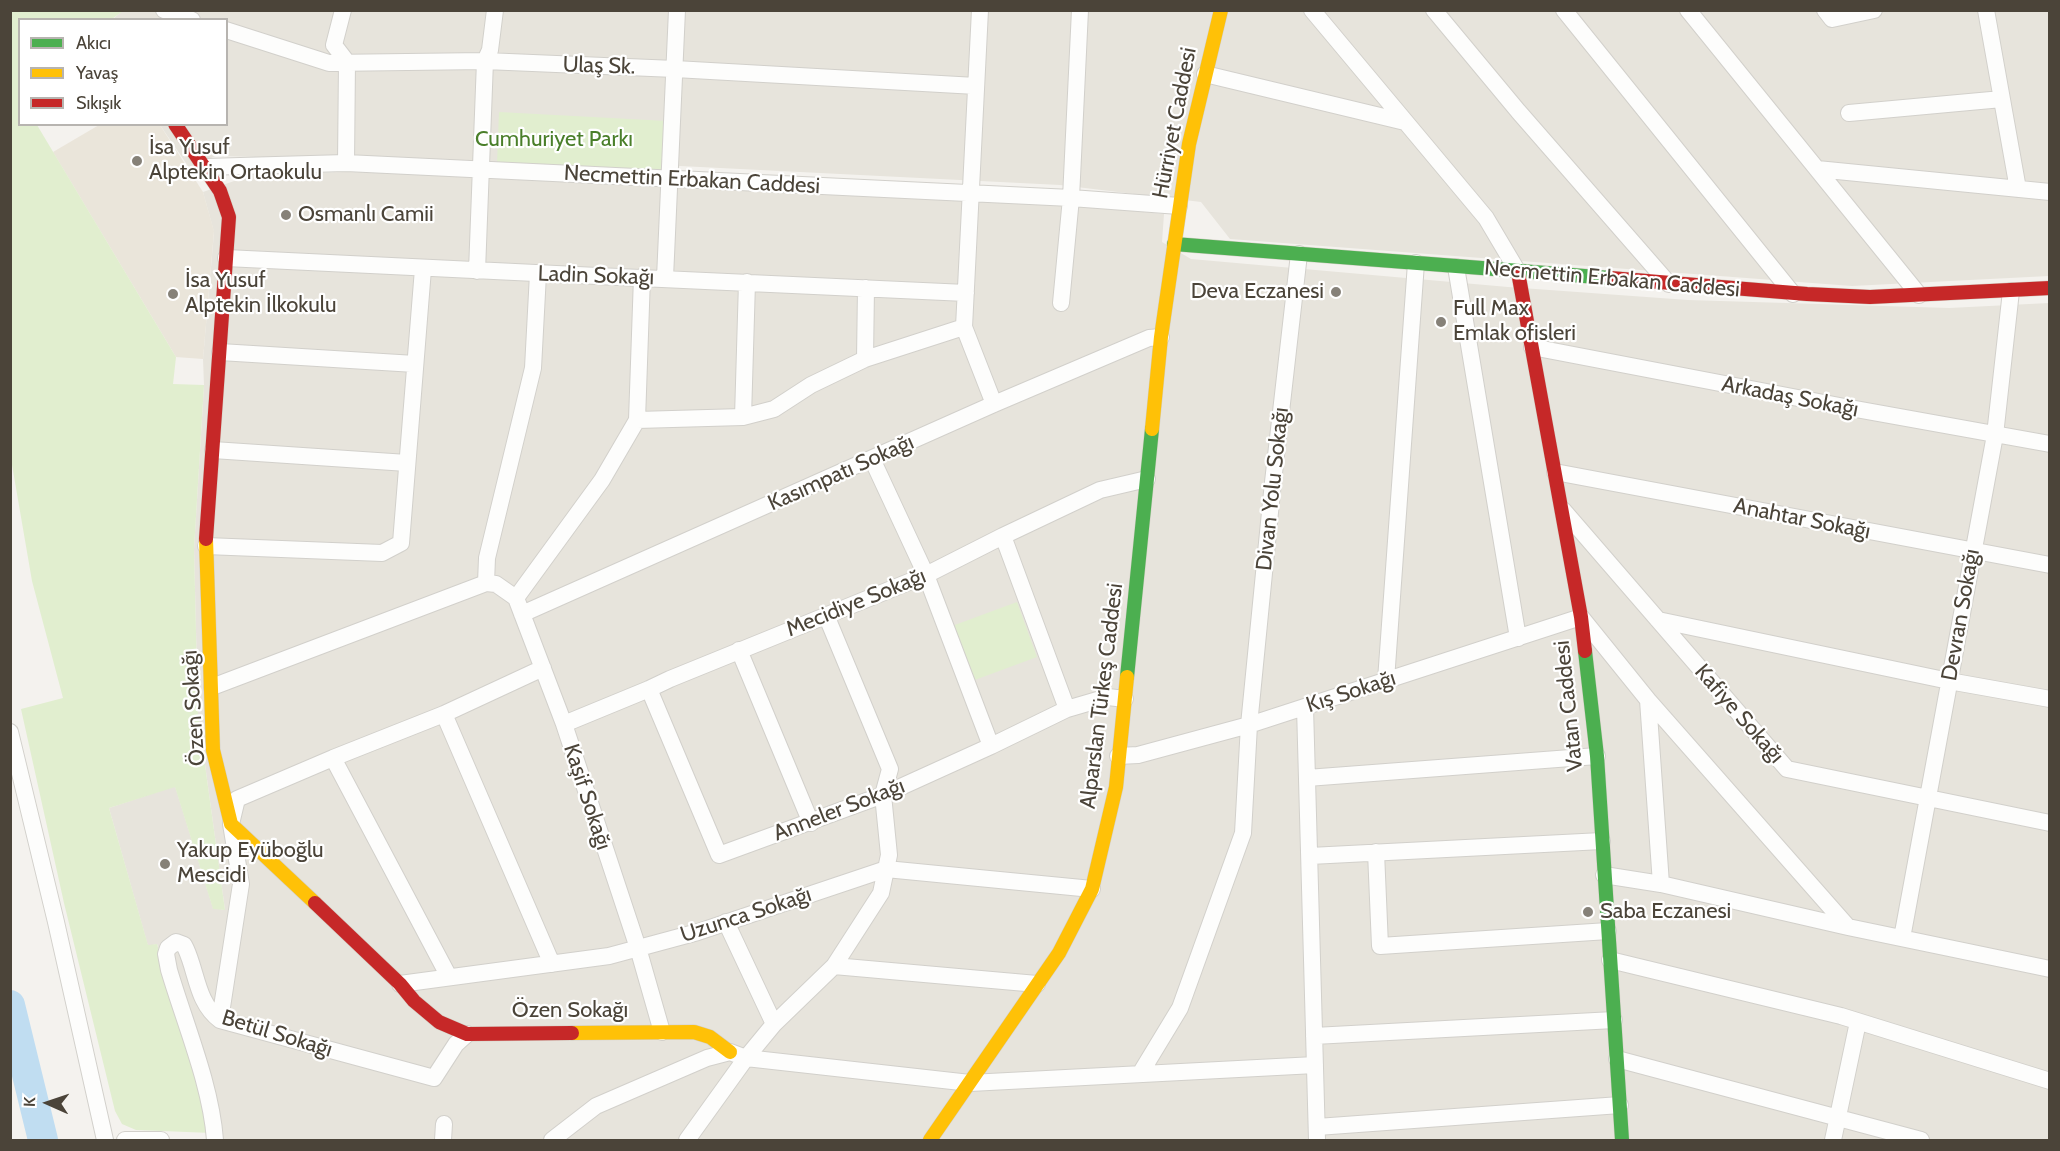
<!DOCTYPE html>
<html>
<head>
<meta charset="utf-8">
<style>
  body { margin:0 }
  #map { position:relative; width:2060px; height:1151px; overflow:hidden; background:#f4f2ee; font-family:Cabin,sans-serif }
  canvas { display:block }
  .frame { position:absolute; inset:0; border:12px solid #4b4439; pointer-events:none }
  .legend { position:absolute; left:18px; top:18px; width:210px; height:108px; box-sizing:border-box; background:#fff; border:2px solid #b7b4b0; margin:0; padding:8px 10px; list-style:none; font-size:18px; color:#4b4439 }
  .legend li { display:flex; align-items:center; gap:12px; height:30px }
  .legend b { width:30px; border:2px solid #b7b4b0 }
  .north { position:absolute; left:18px; top:1073px; width:60px; height:60px; -webkit-text-stroke:4px #fff; paint-order:stroke; rotate:273deg; font-size:16px; font-weight:700; line-height:24px; text-align:center; color:#4b4439 }
  .north::after { content:''; display:block; margin:auto; width:21px; height:27px; background:#4b4439; clip-path:polygon(50% 0,100% 100%,50% 72%,0 100%) }
</style>
</head>
<body>
<div id="map">
<canvas width="2060" height="1151"></canvas>
<div class="frame"></div>
<ul class="legend">
<li><b style="height:8px;background:#4caf50"></b>Akıcı</li>
<li><b style="height:8px;background:#ffc107"></b>Yavaş</li>
<li><b style="height:8px;background:#c62828"></b>Sıkışık</li>
</ul>
<div class="north">K</div>
</div>
<script>
const c = document.querySelector('canvas').getContext('2d');
c.lineJoin = 'round';
function fillPath(path, color) { c.fillStyle = color; c.fill(path, 'evenodd'); }
function strokePath(path, color, width, dash) { c.strokeStyle = color; c.lineWidth = width; c.lineCap = dash ? 'butt' : 'round'; c.setLineDash(dash || []); c.stroke(path); }
function write(font, color, halo, rows, align = 'center') {
  c.font = font + ' Cabin,sans-serif'; c.lineWidth = 4.5; c.setLineDash([]); c.textBaseline = 'middle'; c.strokeStyle = halo; c.fillStyle = color; for (const [text, x, y, turn = 0] of rows) {
    c.save(); c.translate(x, y); c.rotate((+turn || 0) * Math.PI / 180); c.textAlign = isNaN(turn) ? turn : align; if (halo) c.strokeText(text, 0, 0); c.fillText(text, 0, 0); c.restore();
  }
}
fillPath(new Path2D(`
  M123,10L2049,11V276L1852,286L1230,239L1201,202L1060,185L680,166L665,171L497,163L215,156L190,169L160,125L226,124V20H112Z
  M346,172L404,173L1061,204L1164,214L1162,242L1191,259L1508,287L1688,300L1949,308L2049,303V1140H214L157,944L148,946L109,808L175,786L213,908L225,910L198,714L194,549L204,385L203,359L214,232L203,192L251,175Z`), '#e7e4dc');
fillPath(new Path2D(`
  M99,125H160L203,192L214,231L203,359L176,357L53,152Z`), '#eae5da');
fillPath(new Path2D(`
  M10,11H123L112,19L20,20V124L37,125L176,357L173,384L204,385L194,549L198,714L225,910L213,909L175,787L109,808L148,945L157,944L212,1133L136,1130L122,1124L115,1111L64,903L21,709L63,698L32,581L11,459Z
  M499,112L667,121L665,171L497,163Z
  M1017,602L1037,657L972,681L952,626Z`), '#e1eecf');
strokePath(new Path2D(`
  M10,1005L43,1140`), '#c0ddf1', 30);
const street = new Path2D(`
  M164,10L192,20
  M343,10L334,45L347,62L346,163
  M980,10L964,327L994,404
  M1312,10L1486,218L1518,272
  M1434,10L1518,111L1669,284
  M1564,10L1793,294
  M1688,10L1919,295
  M1825,10L1832,19L1874,10
  M1986,10L2018,189
  M226,30L329,63L485,61L675,69L976,86
  M1205,74L1405,122
  M1849,113L2002,99
  M205,167L346,163L1071,198L1179,206
  M1817,169L2050,192
  M226,258C473,272 719,280 966,293
  M1456,267L1518,638
  M477,271L485,61L490,50L495,10
  M665,278L677,10
  M1061,303L1071,198L1080,10
  M1532,347L1850,408L2050,444
  M220,352L415,364
  M865,359L866,288
  M743,417L747,282
  M637,420L743,417L774,409L811,385L865,359L964,327
  M213,450L407,463
  M872,459L926,575L991,746
  M1555,472L2050,565
  M1563,510L1787,769L2050,823
  M1003,536L1067,709
  M206,546L382,553L401,543L423,269
  M486,583L487,558L533,368L538,274
  M516,598L602,480L637,420L642,277
  M522,614L994,404L1149,338L1161,337
  M1658,620L1949,681L2050,699
  M739,650L811,823
  M1386,680L1416,263
  M212,687L486,583L496,584L516,598L564,724L638,948L662,1032
  M649,689L719,855L883,795L991,746L1067,709L1108,697L1125,699
  M1648,700L1661,884
  M1305,707L1317,1140
  M444,714L552,964
  M564,724L649,689L670,679L926,575L1003,536L1100,490L1147,479
  M10,732L56,922L105,1140
  M1118,756L1138,755L1249,725L1581,617L1648,700L1848,927
  M333,758L449,977
  M1307,778L1597,756
  M1376,852L1380,946L1608,931
  M1310,856L1602,841
  M1604,875L1661,884L1848,927L2050,969
  M726,922L774,1024
  M1902,938L1995,435L2011,291
  M1610,960L1841,1016L2050,1081
  M834,966L1037,984
  M400,984L609,956L698,932L886,869L1092,889
  M220,1020L241,884L231,824L237,799L333,758L444,714L543,668
  M1314,1036L1614,1020
  M1617,1059L1921,1140
  M1140,1074L1180,1008L1243,833L1249,725L1273,482L1299,254
  M1317,1127L1620,1105
  M125,1140H161
  M215,1140C211,1085 185,1024 169,970L166,954L168,948L176,942L184,945L186,949C197,973 197,1003 220,1020L434,1078L456,1044L467,1034
  M443,1140L444,1124
  M552,1140L596,1106L707,1058L730,1052L746,1058L970,1083L1315,1065
  M687,1140L746,1058L774,1024L834,966L881,893L889,855L883,795L890,769L826,615
  M1833,1140L1858,1022`);
const fast = new Path2D(`
  M1174,244L1610,278
  M1585,651L1597,756L1622,1140
  M1127,677L1152,429`);
const slow = new Path2D(`
  M1152,429L1161,337L1189,144L1221,10
  M206,539L213,750L231,824L315,903
  M572,1033L694,1032L710,1037L730,1052
  M930,1140L1059,953L1092,889L1116,787L1127,677`);
const jam = new Path2D(`
  M175,124L220,191L229,217L206,539
  M1518,272L1581,617L1585,651
  M1610,278L1807,294L1870,297L2050,288
  M315,903L400,984L414,1001L439,1022L467,1034L572,1033`);
strokePath(street, '#d2d0cb', 18);
strokePath(fast, '#d3cfc5', 15);
strokePath(slow, '#d3cfc5', 15);
strokePath(jam, '#d3cfc5', 15);
strokePath(street, '#fdfdfc', 16);
strokePath(fast, '#4caf50', 14);
strokePath(slow, '#ffc107', 14);
strokePath(jam, '#c62828', 14);
for (const [x, y, r, color] of [
  [137,161,6,"#868178"],
  [286,215,6,"#868178"],
  [1336,292,6,"#868178"],
  [173,294,6,"#868178"],
  [1441,322,6,"#868178"],
  [165,864,6,"#868178"],
  [1588,912,6,"#868178"]
]) { const dot = new Path2D(); dot.arc(x, y, r, 0, 2 * Math.PI); c.fillStyle = color; c.fill(dot); strokePath(dot, '#fff', 2); }
write('22px', '#4b4439', '#fff', [
  ["Ulaş Sk.",599,66,2],
  ["Hürriyet Caddesi",1175,123,-79],
  ["Necmettin Erbakan Caddesi",692,180,3],
  ["Ladin Sokağı",596,276,2],
  ["Necmettin Erbakan Caddesi",1612,279,5],
  ["Arkadaş Sokağı",1790,397,11],
  ["Kasımpatı Sokağı",841,473,-24],
  ["Divan Yolu Sokağı",1273,489,-84],
  ["Anahtar Sokağı",1802,519,11],
  ["Mecidiye Sokağı",856,603,-22],
  ["Devran Sokağı",1961,615,-80],
  ["Kış Sokağı",1351,692,-18],
  ["Alparslan Türkeş Caddesi",1102,696,-83],
  ["Vatan Caddesi",1569,706,-96],
  ["Özen Sokağı",194,708,-94],
  ["Kafiye Sokağı",1739,714,49],
  ["Kaşif Sokağı",587,797,72],
  ["Anneler Sokağı",839,810,-21],
  ["Uzunca Sokağı",746,915,-18],
  ["Özen Sokağı",570,1011],
  ["Betül Sokağı",277,1034,17]
]);
write('22px', '#4a7f2a', '#fff', [
  ["Cumhuriyet Parkı",554,140]
]);
write('22px', '#4b4439', '#fff', [
  ["İsa Yusuf",149,148],
  ["Alptekin Ortaokulu",149,173],
  ["Osmanlı Camii",298,215],
  ["İsa Yusuf",185,281],
  ["Alptekin İlkokulu",185,306],
  ["Deva Eczanesi",1324,292,"right"],
  ["Full Max",1453,309],
  ["Emlak ofisleri",1453,334],
  ["Yakup Eyüboğlu",177,851],
  ["Mescidi",177,876],
  ["Saba Eczanesi",1600,912]
], 'left');
</script>
</body>
</html>
